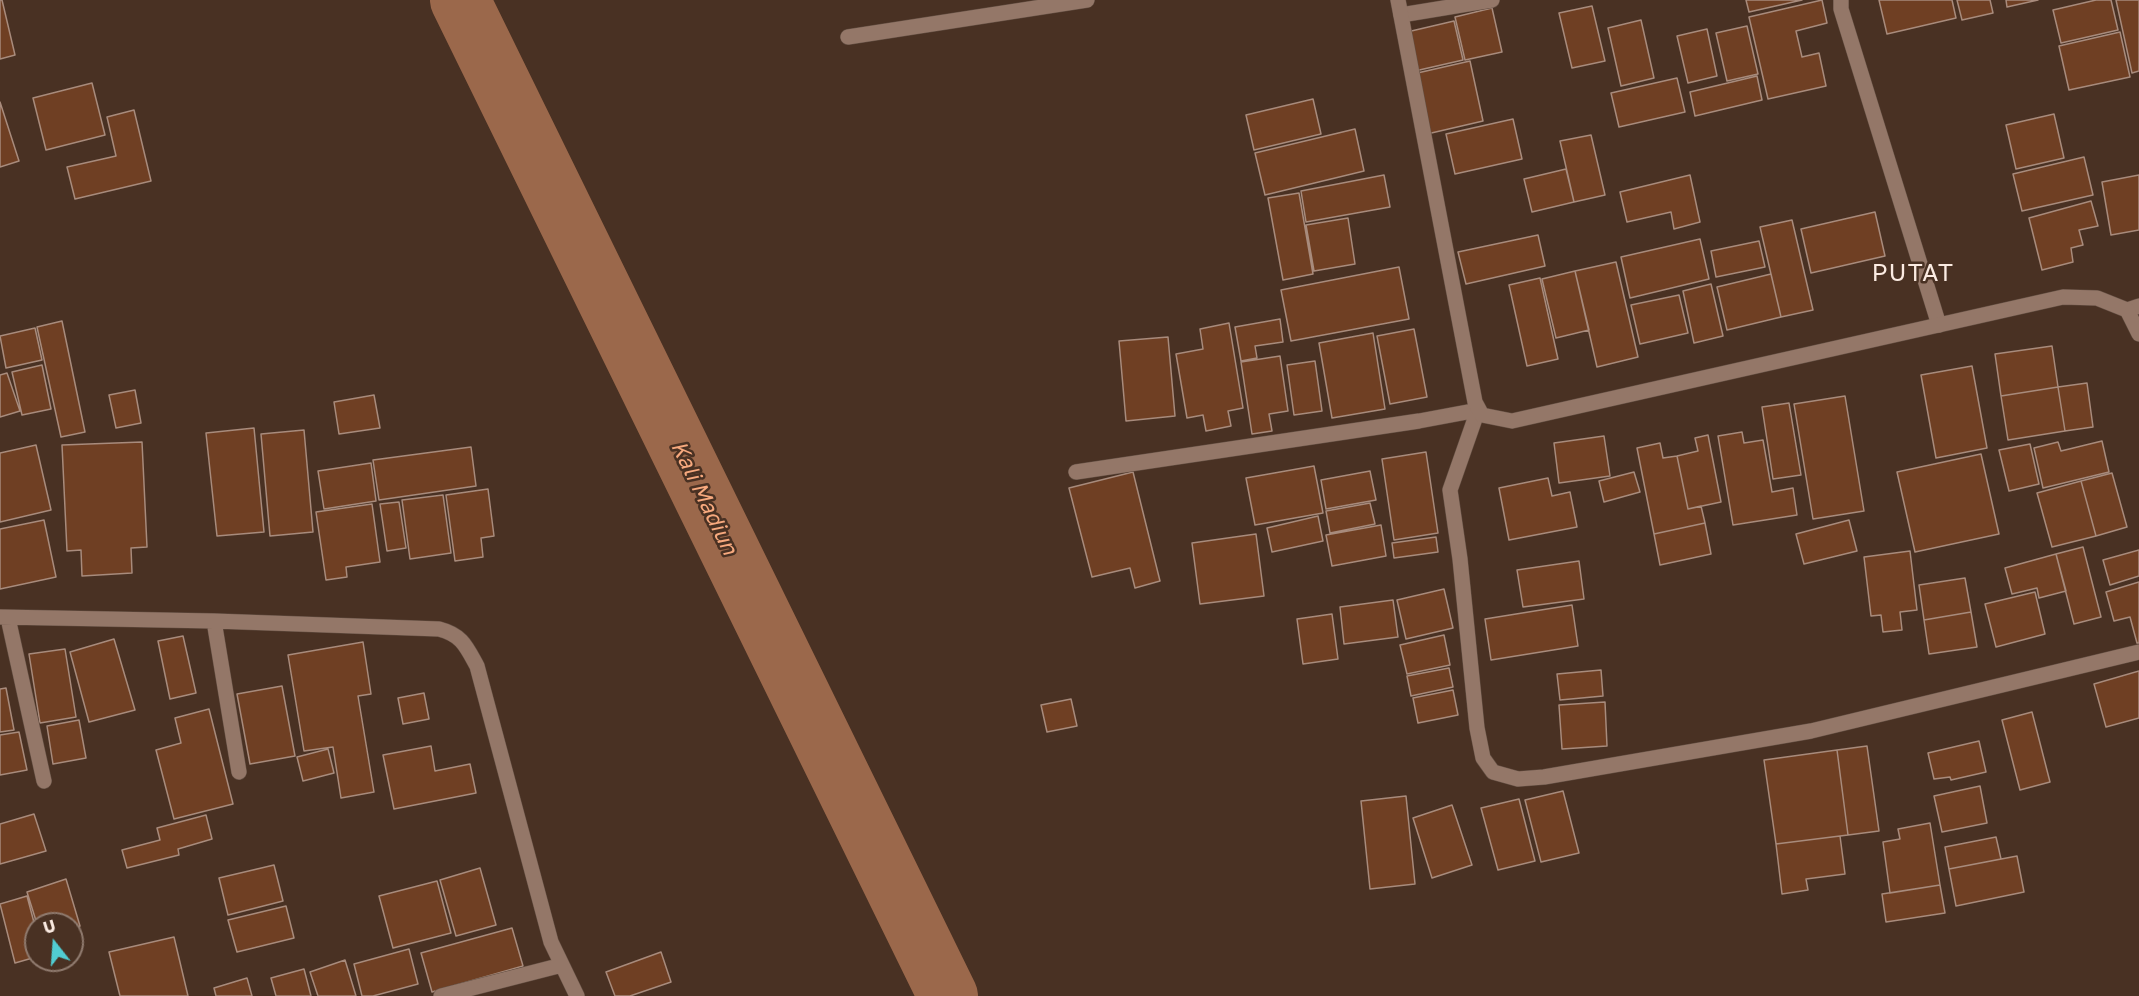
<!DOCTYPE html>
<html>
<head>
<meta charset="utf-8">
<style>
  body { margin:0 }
  #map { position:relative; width:2139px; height:996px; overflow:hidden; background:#493123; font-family:"Golos Text",sans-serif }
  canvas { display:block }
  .north { position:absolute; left:24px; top:912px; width:60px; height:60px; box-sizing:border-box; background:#493123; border:2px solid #907b6f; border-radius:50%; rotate:343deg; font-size:16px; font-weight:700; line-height:24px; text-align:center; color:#fbebe2 }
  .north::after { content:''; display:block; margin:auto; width:21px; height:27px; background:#51ccd2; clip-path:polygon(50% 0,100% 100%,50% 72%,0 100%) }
</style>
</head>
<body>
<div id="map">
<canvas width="2139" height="996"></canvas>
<div class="north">U</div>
</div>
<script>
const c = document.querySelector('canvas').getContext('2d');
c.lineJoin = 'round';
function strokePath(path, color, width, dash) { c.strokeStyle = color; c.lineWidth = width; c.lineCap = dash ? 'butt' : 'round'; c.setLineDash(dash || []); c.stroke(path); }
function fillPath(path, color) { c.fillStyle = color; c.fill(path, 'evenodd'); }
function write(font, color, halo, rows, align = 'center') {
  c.font = font + ' "Golos Text",sans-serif'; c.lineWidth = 5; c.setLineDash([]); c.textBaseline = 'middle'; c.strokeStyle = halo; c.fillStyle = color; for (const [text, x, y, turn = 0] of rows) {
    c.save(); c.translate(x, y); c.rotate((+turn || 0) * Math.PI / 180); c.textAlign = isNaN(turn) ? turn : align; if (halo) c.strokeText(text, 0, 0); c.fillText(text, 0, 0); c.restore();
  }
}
strokePath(new Path2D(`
  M460,0L948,996`), '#9b684b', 60);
const building = new Path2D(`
  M0,0H2L15,55L0,59Z
  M1746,0H1802L1749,12Z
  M1822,0L1827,23L1796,31L1802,57L1819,53L1826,86L1768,99L1749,17Z
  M1879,0H1952L1956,18L1887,34Z
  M1957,0H1990L1993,13L1962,20Z
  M2006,0H2038L2007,7Z
  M2096,0H2111L2118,30L2061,43L2053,10Z
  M2116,0H2139V71L2132,73Z
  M1592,6L1605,61L1572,68L1559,13Z
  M1492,8L1502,52L1465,60L1455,17Z
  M1641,20L1654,78L1621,86L1608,28Z
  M1454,21L1463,60L1415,71L1407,32Z
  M1747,26L1758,74L1727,81L1716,33Z
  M1707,29L1717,76L1688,83L1677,36Z
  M2120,32L2130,77L2069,90L2059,46Z
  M1470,61L1483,121L1427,134L1413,74Z
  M1757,76L1762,100L1695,116L1690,92Z
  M1677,78L1685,112L1619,127L1611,93Z
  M92,83L105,135L46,150L33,98Z
  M1313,99L1321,134L1254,150L1246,115Z
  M0,102L19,161L0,167Z
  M134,110L151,181L75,199L67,167L116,156L107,117Z
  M2054,114L2064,158L2016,169L2006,125Z
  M1513,119L1522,159L1455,174L1446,134Z
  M1355,129L1364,171L1265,195L1255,153Z
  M1591,135L1605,195L1574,202L1560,141Z
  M2084,157L2093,195L2022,211L2013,174Z
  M1566,169L1574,202L1532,212L1524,179Z
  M1384,175L1390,207L1306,222L1301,191Z
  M1690,175L1700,222L1674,229L1671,212L1627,222L1620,192Z
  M2139,175V230L2111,235L2102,182Z
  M1299,193L1313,274L1283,280L1268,198Z
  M2091,201L2098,226L2079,230L2083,245L2071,248L2073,262L2042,270L2029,218Z
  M1875,212L1885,256L1811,273L1801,229Z
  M1348,218L1355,264L1314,271L1306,225Z
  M1792,220L1813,310L1781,317L1760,227Z
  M1538,235L1545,266L1466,284L1458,252Z
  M1700,239L1709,279L1630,298L1621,257Z
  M1759,241L1765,267L1716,277L1711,251Z
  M1616,262L1638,357L1597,367L1575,271Z
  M1399,267L1409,319L1291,341L1281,290Z
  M1575,271L1589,330L1556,338L1542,279Z
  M1771,274L1781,317L1727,330L1717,287Z
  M1540,278L1558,359L1527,366L1509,285Z
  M1711,284L1723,336L1694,343L1683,291Z
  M1679,295L1688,333L1640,344L1631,305Z
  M1280,319L1283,342L1255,346L1257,358L1241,361L1235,327Z
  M62,321L85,432L61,437L37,327Z
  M1229,323L1243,408L1228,411L1231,426L1206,431L1203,415L1187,418L1176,354L1203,349L1200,329Z
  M35,328L42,360L6,368L0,336Z
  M1414,329L1427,397L1390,404L1377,336Z
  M1373,333L1385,409L1332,418L1319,343Z
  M1168,337L1175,416L1126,421L1119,341Z
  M2052,346L2058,387L2001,396L1995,354Z
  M1280,356L1288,411L1269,414L1272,431L1252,434L1241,362Z
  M1315,361L1322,411L1294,415L1287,365Z
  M42,365L51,409L22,415L12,372Z
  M1972,366L1987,448L1936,458L1921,375Z
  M7,373L20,411L0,417V375Z
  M2087,383L2093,427L2065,431L2058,387Z
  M2058,387L2065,431L2008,440L2001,396Z
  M135,390L141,423L116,428L109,395Z
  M374,395L380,428L339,434L334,402Z
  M1845,396L1864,511L1813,519L1794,404Z
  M1789,403L1801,475L1773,479L1762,407Z
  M254,428L264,532L217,536L206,433Z
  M304,430L313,532L270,536L261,434Z
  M1742,432L1744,443L1763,440L1772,492L1793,488L1797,515L1733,525L1718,436Z
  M1708,435L1721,502L1688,509L1677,456L1698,451L1695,438Z
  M1604,436L1610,476L1559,483L1554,443Z
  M2102,441L2109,472L2043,488L2034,448L2058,442L2061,451Z
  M142,442L147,547L131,548L132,573L82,576L81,550L67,551L62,445Z
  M1660,443L1663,458L1677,456L1688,509L1701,506L1705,523L1654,534L1637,448Z
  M2030,444L2039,484L2009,491L1999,450Z
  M36,445L51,510L0,522V453Z
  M471,447L476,486L379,500L373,460Z
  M1426,452L1438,533L1394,540L1382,459Z
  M1981,454L1999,534L1915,552L1897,472Z
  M371,463L376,501L324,509L318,471Z
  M1314,466L1323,513L1255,525L1246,478Z
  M1370,471L1376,500L1326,509L1321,480Z
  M1133,472L1160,581L1135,588L1130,568L1092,577L1069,488Z
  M1634,472L1640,492L1604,502L1599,481Z
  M2112,473L2127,527L2096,536L2081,481Z
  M1548,478L1552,496L1570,492L1577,527L1509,540L1499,488Z
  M2081,481L2096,536L2052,547L2037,493Z
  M488,489L494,536L481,538L483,557L455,561L446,495Z
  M443,495L451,553L410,559L402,500Z
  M399,502L406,548L387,551L380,504Z
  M1370,503L1375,524L1330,533L1326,511Z
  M372,504L380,562L346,567L347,577L326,580L316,512Z
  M1318,516L1323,541L1272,552L1267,528Z
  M44,520L56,577L0,589V529Z
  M1849,520L1857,551L1804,564L1796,534Z
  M1705,523L1711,554L1660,565L1654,534Z
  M1381,525L1386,556L1332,566L1326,535Z
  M1256,534L1264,596L1200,604L1192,543Z
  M1436,537L1438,552L1394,558L1392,543Z
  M2083,547L2101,617L2074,624L2056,554Z
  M2139,550V576L2110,585L2103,560Z
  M1910,551L1917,610L1900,612L1902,630L1883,632L1881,615L1871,616L1864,557Z
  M2056,554L2066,591L2039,598L2037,588L2012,594L2005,568Z
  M1579,561L1584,599L1523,607L1517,570Z
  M1965,578L1971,612L1924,620L1919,585Z
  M2139,582V643H2137L2130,617L2114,621L2106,592Z
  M1444,589L1453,628L1406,639L1397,600Z
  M2035,592L2045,634L1996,647L1985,604Z
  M1393,600L1398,637L1344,644L1340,607Z
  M1572,605L1578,646L1491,660L1485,619Z
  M1971,612L1977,647L1929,654L1924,620Z
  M1332,614L1338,659L1303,664L1297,619Z
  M1444,635L1450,665L1407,674L1400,645Z
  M183,636L196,693L170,699L158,641Z
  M114,639L135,710L89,722L70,652Z
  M363,642L371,694L358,696L374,792L341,798L333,747L304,751L288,655Z
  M65,649L76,717L40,723L29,654Z
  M1449,668L1453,687L1411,696L1407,676Z
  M1601,670L1603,696L1560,700L1557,674Z
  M2139,671V718L2106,727L2094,684Z
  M282,686L295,756L250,764L237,694Z
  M6,688L14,730L0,732V689Z
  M1453,690L1458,715L1418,723L1413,698Z
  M424,693L429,719L403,724L398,698Z
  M1071,699L1077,726L1047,732L1041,705Z
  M1605,702L1607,746L1562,749L1559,705Z
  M209,709L233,804L174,819L156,750L181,743L175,718Z
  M2032,712L2050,782L2020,790L2002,720Z
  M79,720L86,758L53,764L47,726Z
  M19,732L27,770L0,775V735Z
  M1979,741L1986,772L1951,780L1950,777L1934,779L1928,753Z
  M431,746L435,771L470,764L476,793L394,809L383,755Z
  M1867,746L1879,831L1848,835L1837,750Z
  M328,749L334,773L303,781L297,757Z
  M1837,750L1848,835L1776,844L1764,760Z
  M1980,786L1987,823L1942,832L1934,796Z
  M1563,791L1579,853L1541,862L1525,800Z
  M1406,796L1415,884L1370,889L1361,801Z
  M1519,799L1535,861L1498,870L1481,808Z
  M1452,805L1472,865L1432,878L1413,818Z
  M34,814L46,851L0,864V824Z
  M206,815L212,839L178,849L179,855L127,868L122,850L160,840L157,828Z
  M1930,823L1940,885L1890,893L1883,842L1900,839L1898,829Z
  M1840,836L1845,874L1806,879L1808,890L1782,894L1776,844Z
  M1996,837L2001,859L1949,869L1945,847Z
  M2017,856L2024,892L1956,906L1949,869Z
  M274,865L283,901L228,915L219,878Z
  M480,868L496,925L456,936L440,880Z
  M66,879L80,926L72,929V924H37L27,892Z
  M437,881L451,933L393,948L379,896Z
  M1940,885L1945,913L1886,922L1882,894Z
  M27,896L36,930V957L15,963L0,904Z
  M286,906L294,938L237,952L228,920Z
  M512,928L523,966L432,992L421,953Z
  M174,937L188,996H120L109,952Z
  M409,949L418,984L373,996H362L354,964Z
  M661,952L671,982L630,996H615L606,972Z
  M345,960L356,996H318L310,972Z
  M304,969L311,996H276L271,978Z
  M247,978L252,996H216L214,988Z`);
fillPath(building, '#6f3f23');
strokePath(building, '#a88b7c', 1.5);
const service = new Path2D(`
  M848,37L1087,0`);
const minor = new Path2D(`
  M1841,0V9L1939,325
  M1401,15L1492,0
  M2127,310L2139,306
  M1478,410L1450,490L1460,559L1477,728L1483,758L1493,772L1518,779L1544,777L1811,731L2139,652
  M1076,472L1419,421L1478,410
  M0,617L214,621L439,629C462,635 466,646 477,666L551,942L577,996
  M8,618L44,781
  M214,621L239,772
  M441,996L562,965`);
const tertiary = new Path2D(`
  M1398,0L1475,402L1482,415L1512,421L2063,297L2097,298L2127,310L2139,334`);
strokePath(service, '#634f43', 16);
strokePath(minor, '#634f43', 16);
strokePath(tertiary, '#634f43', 16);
strokePath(service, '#947768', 15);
strokePath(minor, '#947768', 15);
strokePath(tertiary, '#947768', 15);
write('italic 22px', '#f7a97e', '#493123', [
  ["Kali Madiun",704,498,64]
]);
c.letterSpacing = '1.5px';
write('24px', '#fbebe2', '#493123', [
  ["PUTAT",1913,273]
]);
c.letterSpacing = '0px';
</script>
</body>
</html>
